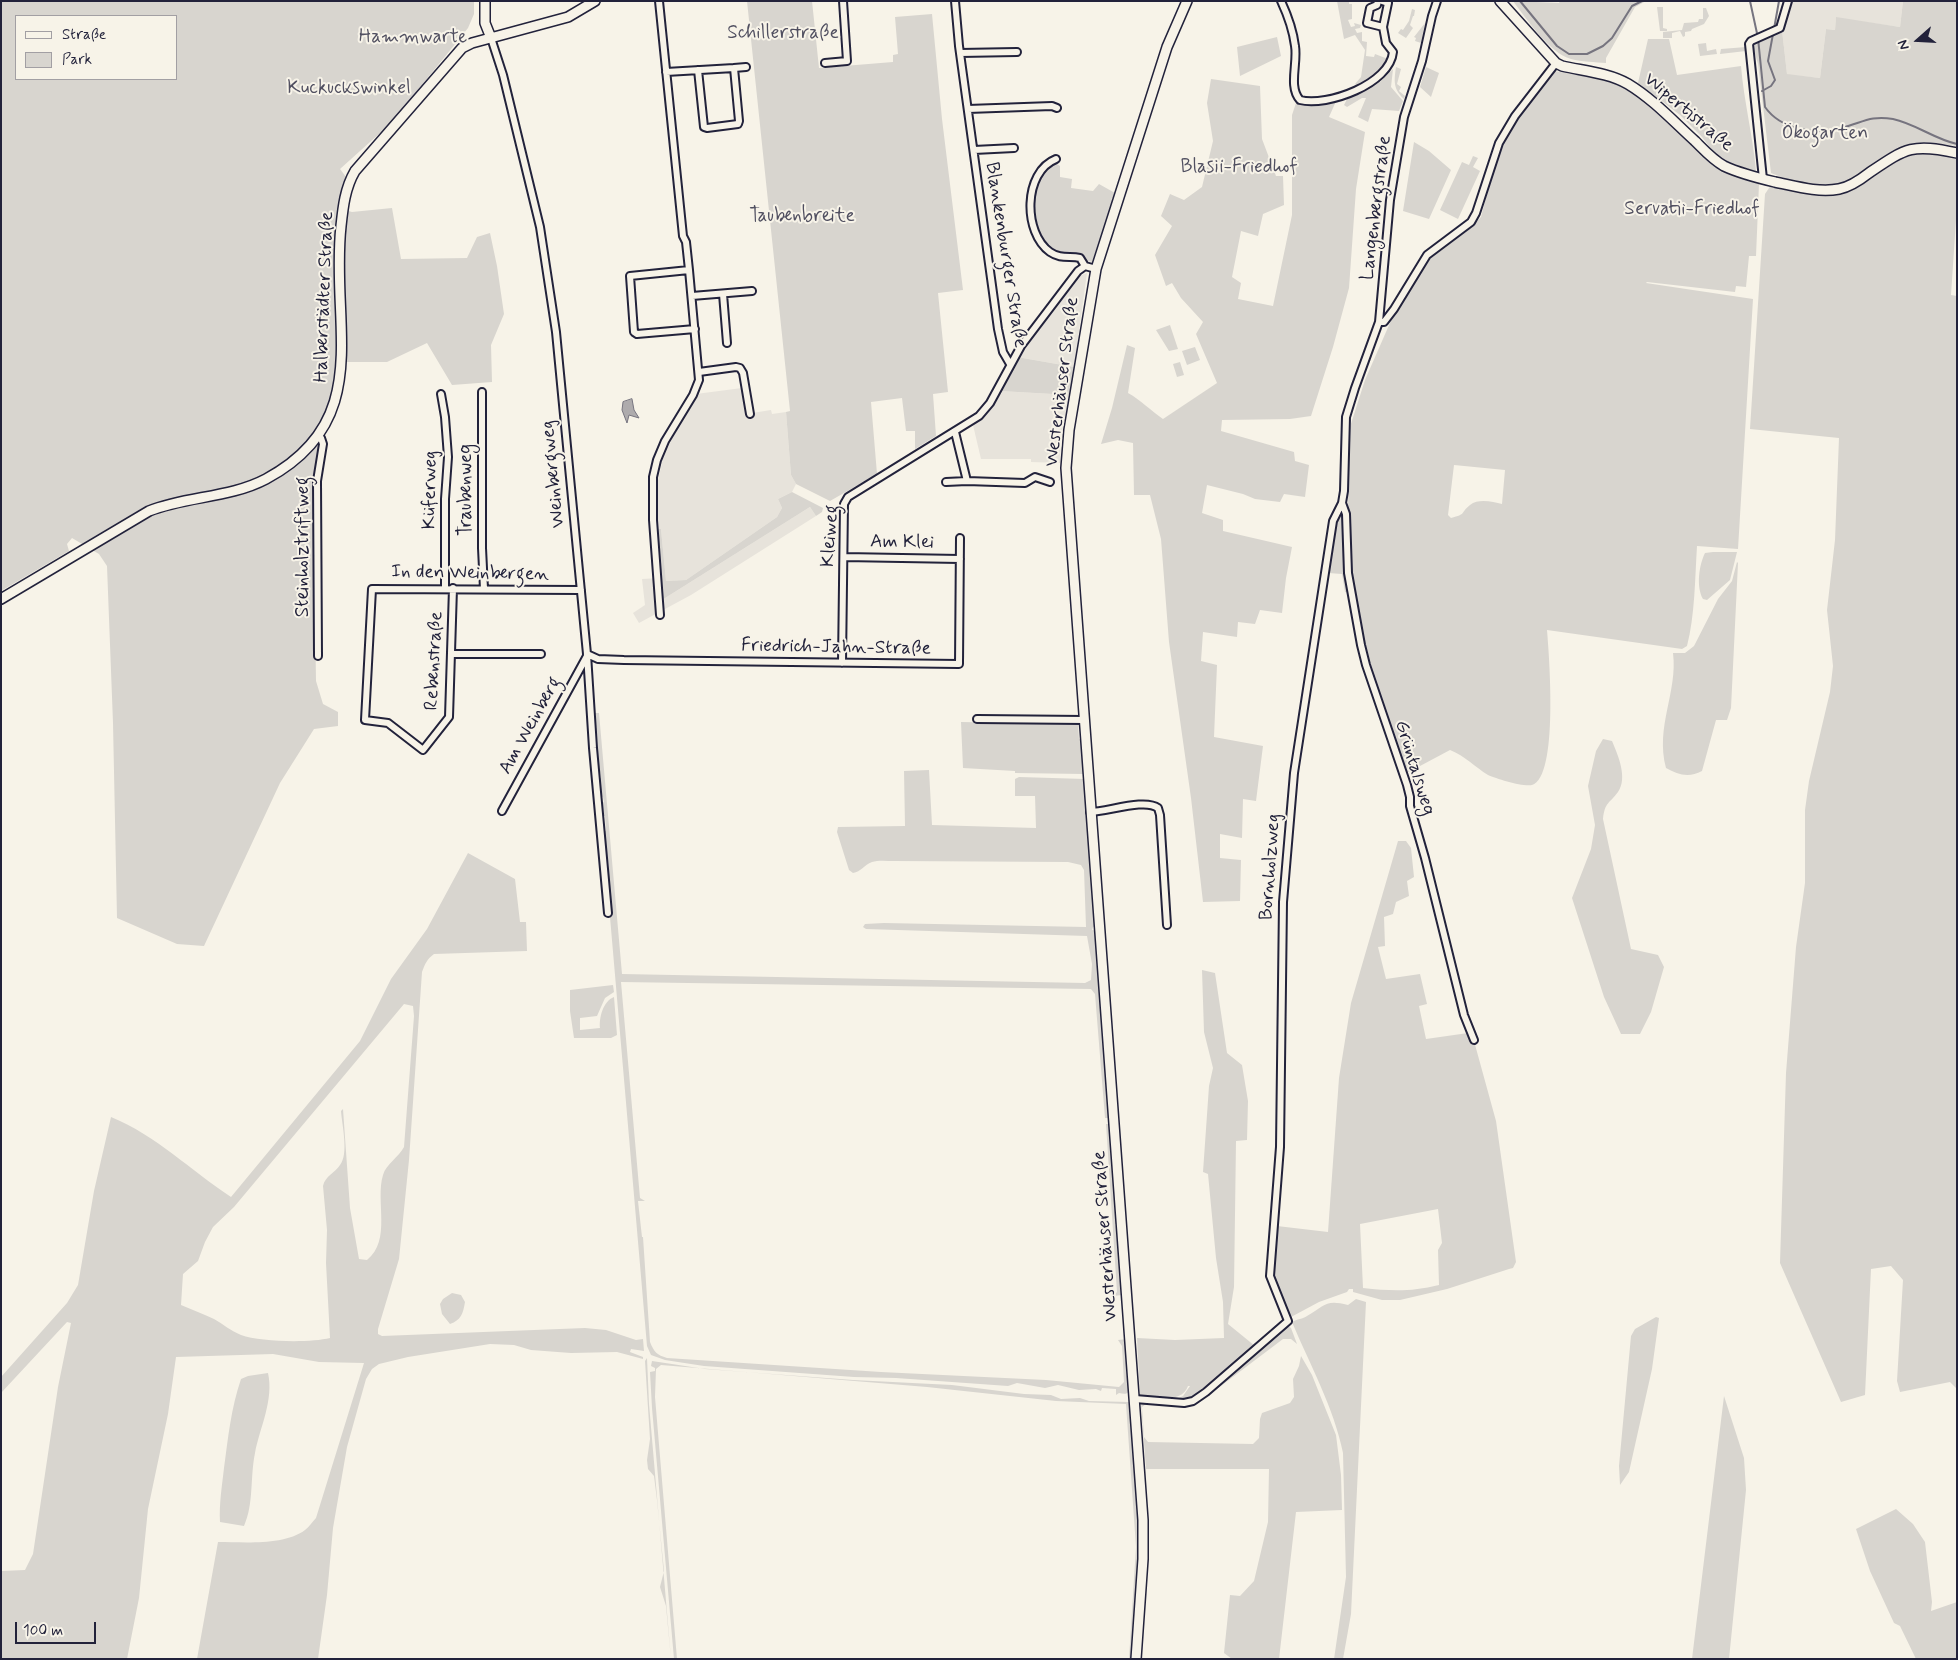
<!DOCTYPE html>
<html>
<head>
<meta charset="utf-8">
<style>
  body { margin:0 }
  #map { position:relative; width:1958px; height:1660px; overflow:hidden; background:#f7f3e8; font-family:Mynerve,sans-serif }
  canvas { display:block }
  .frame { position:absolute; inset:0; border:2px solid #22223b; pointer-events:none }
  .legend { position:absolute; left:15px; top:15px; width:162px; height:65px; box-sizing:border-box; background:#f7f3e8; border:1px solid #a29fa3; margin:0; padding:6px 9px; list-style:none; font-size:15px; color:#22223b }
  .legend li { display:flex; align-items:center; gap:10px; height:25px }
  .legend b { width:25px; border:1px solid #a29fa3 }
  .north { position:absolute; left:1893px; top:15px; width:50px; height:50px; -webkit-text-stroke:4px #f7f3e8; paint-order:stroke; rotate:251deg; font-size:14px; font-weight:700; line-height:20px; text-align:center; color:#22223b }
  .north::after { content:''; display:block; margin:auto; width:18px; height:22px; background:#22223b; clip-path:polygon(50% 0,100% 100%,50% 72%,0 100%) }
  .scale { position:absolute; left:15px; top:1622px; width:81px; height:22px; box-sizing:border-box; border:2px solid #22223b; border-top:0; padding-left:6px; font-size:15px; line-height:18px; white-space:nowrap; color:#22223b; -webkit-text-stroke:4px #f7f3e8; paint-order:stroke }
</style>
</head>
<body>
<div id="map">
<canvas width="1958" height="1660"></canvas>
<div class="frame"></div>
<ul class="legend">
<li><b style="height:6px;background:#f7f3e8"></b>Straße</li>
<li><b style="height:14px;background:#d8d5cf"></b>Park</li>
</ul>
<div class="north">N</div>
<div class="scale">100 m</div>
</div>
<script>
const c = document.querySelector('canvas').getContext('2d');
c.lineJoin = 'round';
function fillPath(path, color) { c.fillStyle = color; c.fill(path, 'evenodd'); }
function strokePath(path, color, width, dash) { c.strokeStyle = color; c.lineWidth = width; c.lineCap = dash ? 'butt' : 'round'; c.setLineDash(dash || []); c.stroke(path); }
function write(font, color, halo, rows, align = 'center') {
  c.font = font + ' Mynerve,sans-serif'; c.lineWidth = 4; c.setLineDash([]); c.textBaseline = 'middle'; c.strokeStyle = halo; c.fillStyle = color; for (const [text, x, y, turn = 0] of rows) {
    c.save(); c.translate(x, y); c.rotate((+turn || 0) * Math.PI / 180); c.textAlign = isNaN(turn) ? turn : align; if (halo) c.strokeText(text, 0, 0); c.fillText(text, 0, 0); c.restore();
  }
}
fillPath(new Path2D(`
  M1792,1H1903L1900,27L1836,18L1835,30L1826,29L1820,78L1789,75L1787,74L1782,30Z
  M1087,273L1074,367L1017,357L1054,311L1079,276Z
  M742,388L746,414L771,410L772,414L786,412L791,475L796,484L792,492L778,499L782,508L777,517L686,580L666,581L661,529H657V485L663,458L682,417L696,394Z
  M1000,391L1070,395L1061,436L1060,463L1031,462V459H981L973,425L993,405Z
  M810,507L816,516L691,595L639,623L633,613L645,605L642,579L660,578L662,600Z`), '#e7e3db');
fillPath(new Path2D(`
  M1,1H474V14L468,28L443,59L390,124L340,169L346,177L338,208L352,212L392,208L401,259L467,258L477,237L490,233L497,266L504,314L491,345L492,382L452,385L427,343L387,362H338L334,400L312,439L319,445L313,489L316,681L323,704L338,712V726L314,729L280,783L204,946L177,944L117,918L113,723L107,566L99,554L72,538L67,544L69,551L1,591ZM16,16H176V79H16Z
  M747,1H812L819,68L893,62V55L898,54L895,17L932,14L942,119L963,290L938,293L948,392L933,394L936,436L915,449V431H906L902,398L871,402L877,474L830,501L796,484L791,475L786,412L790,411Z
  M1337,1H1349V4H1352V19L1348,20L1351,27L1355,26L1354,23L1361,25L1360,28L1355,29L1357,33L1362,32V41L1367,42L1366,56L1374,57L1375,54L1388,59L1376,76L1358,87L1355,84L1361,77L1365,50L1355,35L1344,39Z
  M1513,1L1559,3L1560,1H1646L1635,7L1606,58V63C1595,62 1582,62 1571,59C1549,53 1526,18 1513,1Z
  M1903,1H1957V146L1925,142L1912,145L1891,153L1851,182L1824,188L1799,184L1771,173L1758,64L1752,43L1782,30L1787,74L1820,78L1826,29L1835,30L1836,17L1900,27Z
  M1657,7H1663V28L1667,29V31H1660Z
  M1703,8H1706L1709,16L1704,24L1692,29L1691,31L1685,32V36L1683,37L1680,31L1672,33V38H1663V32L1682,30L1684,23L1698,22L1699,19H1703Z
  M1412,9L1415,10L1414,16H1413L1410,25L1413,28L1406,38L1398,33L1401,29L1403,30L1409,21Z
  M1425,23L1421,43L1415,41L1416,38L1414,37Z
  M1277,37L1281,56L1240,76L1237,47Z
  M1648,39H1669L1677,75L1741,66C1744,102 1753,136 1756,171L1732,164L1715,154L1702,137L1680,115L1638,83Z
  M1706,43L1707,51L1716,49L1717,54L1700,56L1698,44Z
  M1746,47V51L1720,54L1721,49Z
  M1396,67L1401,69L1397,84L1401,87L1399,91L1405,96L1404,99C1393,89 1394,81 1396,67Z
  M1426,67L1439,73L1431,97L1420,87Z
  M1393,69L1391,87L1403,101L1399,111L1372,109L1368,122L1358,117L1366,98H1362L1347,107L1344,105L1349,95L1378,79L1380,82Z
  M1555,71L1605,80L1631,91L1684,135L1697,151L1711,162L1757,180L1759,184L1756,256H1749L1746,287L1736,286L1735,292L1647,282L1646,283L1753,299L1738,549L1697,546C1695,577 1695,616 1687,646L1682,649L1547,630C1549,654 1559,777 1532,785C1523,787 1497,779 1488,775C1475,767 1465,756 1450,750L1405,774L1369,666L1353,593L1350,568L1348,516L1349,430L1365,380L1393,316L1432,252L1468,230L1481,217L1492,174L1507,133L1518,115ZM1454,465L1505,470L1502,504C1493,502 1479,498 1470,505C1460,513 1467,514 1451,518L1448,515Z
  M1211,79L1260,86L1262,139L1276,176H1283L1284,205L1263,214L1258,236L1241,231L1232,277L1241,283L1238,299L1273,306L1292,215V115L1296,103L1337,99L1329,117L1365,132L1356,189L1349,288L1333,347L1311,416L1290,419L1222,420L1221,431L1294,452L1295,461L1309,465L1305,497L1284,494L1280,502L1255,499L1243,494L1207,485L1202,513L1223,520V531L1292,547L1286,578L1282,613L1260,610L1255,624L1238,622L1237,637L1203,632L1201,661L1217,665L1214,737L1263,746L1256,801L1243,799L1242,838L1220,834V858L1241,860L1240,901L1203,902L1191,798L1169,642L1161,539L1150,495H1134L1133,443L1118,440L1101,444L1112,408L1127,345L1135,348L1128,393C1141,400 1151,411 1163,419L1217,383L1196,334L1203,322L1181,298L1172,283L1166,286L1155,255L1172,226L1161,216L1170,194L1184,200L1202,187L1213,141L1207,103Z
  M1414,142L1429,151L1451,170L1429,219L1403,211Z
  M1926,151L1957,156V205L1951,295L1957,296V1389L1950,1382L1900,1392L1897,1381L1903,1280L1891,1266L1871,1269L1865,1395L1841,1402L1780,1263L1786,1073L1796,947L1805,883V810L1809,781L1830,692L1833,666L1827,610L1835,540L1839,438L1750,429L1765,194L1771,185C1793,189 1821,199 1844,193C1874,184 1891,156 1926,151Z
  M1473,156L1478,158L1473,167L1480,171L1458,219L1440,210L1462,162L1469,165Z
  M1054,162L1060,166V177L1072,179L1071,188L1093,191L1099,184L1115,193L1113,198L1111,199L1113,200L1092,262L1066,256L1050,250L1038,231L1034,213L1033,196L1038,176Z
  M1170,325L1178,349L1169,351L1156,330Z
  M1195,347L1200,360L1187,365L1182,351Z
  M1017,357L1074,367L1070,395L1000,391Z
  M1180,362L1184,375L1177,377L1173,364Z
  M792,492L823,508L822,512L816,516L810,507L662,600L657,529H661L666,581L686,580L777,517L782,508L778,499Z
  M1343,514L1344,515L1349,593L1345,592L1342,574L1328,573L1336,522Z
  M1713,552H1737L1730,580L1707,600L1703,599C1696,587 1699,565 1705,553Z
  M1737,562L1738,563L1731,708L1727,720H1716L1702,771C1689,778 1678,775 1666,768C1655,726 1678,692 1673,653H1685L1694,646L1718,599L1732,581Z
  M593,713H599L622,974L1085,983L1091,980L1092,964L1087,936L866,929L863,927L865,924L884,923L1086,927L1084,870L1081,865L1068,862L894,861C887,861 878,860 872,862C864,865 861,872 853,873L849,870L837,832L838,827L905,826L904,771L929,770L932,825L1036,828L1035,796H1015V779L1019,777L1085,779L1086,798L1085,799L1087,806L1096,926L1093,927L1092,930L1097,931L1110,1118H1105L1095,994L1091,989L621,982L640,1198L645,1201H638L642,1237H643L650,1342C654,1352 657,1355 667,1358L881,1372L1046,1380L1119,1387L1124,1382L1122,1346L1118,1340L1127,1339L1130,1390C1127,1395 1124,1394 1119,1393L1116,1395V1389L1102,1388L1101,1391L1096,1389L1079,1390L1058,1385L1045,1388L1017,1383L1008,1386L896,1378L854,1377L704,1366L665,1360L651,1355L647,1346L610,917V910L612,908L611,900L609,897L607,872L609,870L608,861L605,855L602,831H606L605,816H601L600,804L604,802L603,797L599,796L598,779L601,778L598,760L597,732L594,729Z
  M961,722L1078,724L1079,739L1082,740L1084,774L1015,773V771L963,768Z
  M1603,739L1612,741C1618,755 1628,778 1618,792C1609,804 1605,802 1603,819L1631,949L1658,955L1664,967L1651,1012L1640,1034H1621L1604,997L1572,898L1591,849L1595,825L1588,786L1596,751Z
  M1398,841H1406L1411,848L1414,877L1407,881L1409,896L1396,902L1393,914L1384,917L1385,946L1378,947L1386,979L1420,974L1427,1004L1419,1006L1426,1039L1468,1033L1469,1038L1474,1041L1496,1121L1516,1262L1513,1268L1509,1269L1447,1289L1400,1300H1382L1353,1292V1289H1349L1347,1292L1319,1302L1291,1317L1289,1316L1272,1272L1277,1226L1328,1232L1339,1078L1351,1003ZM1438,1209L1442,1243L1438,1250L1439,1285C1411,1292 1391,1291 1363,1288L1360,1224Z
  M468,853L515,879L520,922H526L527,951L434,954C427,959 425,964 422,972L409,1160L399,1259L378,1329V1334L382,1336L585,1328L606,1330L636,1340L643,1339L644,1351L631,1349L630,1352L643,1357V1359L617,1352L571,1353L531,1350L514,1345L490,1344L408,1357L379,1364L372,1369L366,1379L347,1447L333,1528L327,1595L318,1659H197L218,1542C243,1542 284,1546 305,1530C309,1527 312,1522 316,1518L364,1363L319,1362L273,1354L176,1357L168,1414L148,1509L139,1598L127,1659H1V1571L25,1570L33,1554L58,1387L71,1323L67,1322L1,1393V1377L67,1303L78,1285L94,1191L111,1117C157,1136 190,1170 231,1197L360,1041L391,979L427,929ZM404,1004L413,1006L414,1016L404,1147C399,1157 386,1164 383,1175C375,1201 392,1240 367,1260L359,1259L350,1208L343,1109L341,1111C342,1125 349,1154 340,1165C335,1173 325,1176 323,1186L327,1230L326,1263L330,1338C310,1343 260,1342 241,1335C231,1331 223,1324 214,1319C204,1314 192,1310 181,1305L183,1274L198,1261L205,1242L213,1227L234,1207Z
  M1202,970L1215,973L1227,1053L1242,1065L1248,1101L1247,1140L1236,1141L1234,1287L1228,1324L1255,1346L1203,1391L1193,1398L1175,1400L1183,1396L1190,1386H1188C1182,1404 1154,1397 1140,1396L1137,1338L1175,1340L1224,1338L1223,1302L1216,1258L1208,1174L1203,1172L1209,1086L1213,1068L1204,1032Z
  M613,985L614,992L605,998L597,1016L580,1018V1030L600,1028C599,1018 603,1001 614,997L617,1035L611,1038H574L570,1011V990Z
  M1106,1124H1111L1118,1219H1117V1224H1115L1117,1231H1119L1122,1295L1113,1296L1117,1292Z
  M452,1293L461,1295L465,1302C463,1314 461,1320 450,1324L442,1314L440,1304L443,1299Z
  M1356,1299L1366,1302L1351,1614L1343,1659H1334L1346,1577L1343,1453C1334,1408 1310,1365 1292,1322C1297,1319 1303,1319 1307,1316C1325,1306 1325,1299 1348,1305Z
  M1656,1317L1659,1318L1652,1369L1629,1472L1620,1485L1619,1466L1631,1336L1635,1329Z
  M1288,1326L1291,1328L1297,1344L1291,1339H1283L1201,1401L1184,1406L1146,1404L1142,1407L1144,1437L1148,1442L1253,1444L1259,1438L1260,1419L1262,1413L1290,1403L1294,1397L1293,1379L1299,1366L1301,1356L1312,1375L1336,1435L1341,1475L1342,1510L1296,1512L1279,1659H1232L1224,1653L1230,1595L1240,1596L1254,1581L1268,1522L1269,1469H1146L1141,1403L1168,1404L1201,1398L1223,1382L1284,1327Z
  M647,1358L649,1404L671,1659L666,1606L660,1587L664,1571L657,1500L654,1476L648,1469L647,1460L650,1439L645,1361Z
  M652,1361L705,1369L853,1380L952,1385L1024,1394L1051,1395L1061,1399L1080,1398L1089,1401L1129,1402L1132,1404L1141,1530L1133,1659H1129L1136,1547L1126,1404L1056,1401L927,1387L661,1365L656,1369L655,1397L677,1659H674L652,1408L650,1372L655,1371V1368L651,1366Z
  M268,1373C274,1400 260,1427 255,1453C250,1477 254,1504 244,1526L220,1522C219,1504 222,1486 224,1468C228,1438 231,1408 241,1379L248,1376Z
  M1724,1396L1744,1458L1746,1490L1729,1659H1692Z
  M1896,1509L1913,1524L1925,1542L1932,1602L1931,1611L1957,1602V1659H1916L1900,1626L1894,1623L1870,1571L1856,1529Z`), '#d8d5cf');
const water = new Path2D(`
  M632,399L634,410L639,418L629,415L627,423L622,410L623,402Z`);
fillPath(water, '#aeabad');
strokePath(water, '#76747f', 1);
strokePath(new Path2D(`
  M1520,1L1557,46L1569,54H1587L1603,46L1612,38L1632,6L1642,1
  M1750,1L1758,38L1765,107C1781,130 1816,135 1841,128C1862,123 1870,115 1893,119C1916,124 1934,139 1957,144
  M1774,29L1779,1
  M1762,91L1771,86L1775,80L1768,61L1773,34`), '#76747f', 2);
const street = new Path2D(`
  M659,1L683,236L686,242L689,270L699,380L693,395L665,441L657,460L653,477V520L660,615
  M955,1L959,46L998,329L1003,352L1010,364
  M1281,1C1288,16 1293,30 1295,46C1298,63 1288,87 1300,100C1327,107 1390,84 1393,52L1386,43L1383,27L1388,3L1382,1
  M1378,1L1377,5L1370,8L1367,23L1383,27
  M491,38L503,75L540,227L556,332L587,654L593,748L608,913
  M960,53L1017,52
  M825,63L847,61L843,1
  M734,68L746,67
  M666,72L734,68L739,121L738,124L707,128L704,127L698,70
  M968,109L1052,106L1057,108
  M974,150L1014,148
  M1056,159C1023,172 1023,233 1050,252C1060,259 1069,256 1080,258L1085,266
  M1763,179L1749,44L1751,41L1780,28L1788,1
  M689,270L630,276L634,332L637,334L695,329
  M723,294L727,343
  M692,296L752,291
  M1379,322H1384L1394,309L1427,255L1471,222L1476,213L1499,143L1515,116L1556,63
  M699,372L736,367L740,368L743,373L750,414
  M482,392V548L484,589
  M441,394L445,417L448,457L445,499V588
  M955,432L967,481L1025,483L1035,477L1050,482
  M946,482L967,481
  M1342,503L1346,514L1348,573L1361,645L1366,665L1407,785L1410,797V806L1425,858L1464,1015L1474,1040
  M844,557L960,559
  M453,588L449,717L423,750L388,723L365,720L372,589L581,590
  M451,654H541
  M587,654L598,659L624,660L959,664L960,538
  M318,656L317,481L323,444L321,438
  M842,663L844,504L848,497L979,416L990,403L1021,346L1078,271L1085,266L1096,269
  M977,719L1084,720
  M502,811L587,656
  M1090,812C1107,812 1145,798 1158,808L1160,815L1167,925
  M1135,1399L1184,1403L1193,1401L1206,1392L1288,1321L1270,1276L1280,1147L1283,902L1294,773L1333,521L1342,503L1344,491L1346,417L1355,388L1379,322L1390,200L1404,117L1422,61L1432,16L1437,1`);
const secondary = new Path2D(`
  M485,1V23L491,38
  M1500,1L1556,63L1562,66C1584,71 1609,73 1628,84C1653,99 1674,122 1695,141C1704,150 1713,160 1724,166C1739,173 1758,178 1775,182C1795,186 1818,193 1839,189C1850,187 1860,180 1869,173C1906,148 1912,143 1957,153
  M1,599L149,511C187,496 230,498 266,479C376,420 330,325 341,226C343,207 345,188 355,171L462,48L472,43L568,17L595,1
  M1136,1659L1143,1559V1520L1066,468L1069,430L1096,269L1167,47L1187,1`);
strokePath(street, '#22223b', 10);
strokePath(secondary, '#22223b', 12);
strokePath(street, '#f7f3e8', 6);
strokePath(secondary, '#f7f3e8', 9);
write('19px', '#504f60', '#f7f3e8', [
  ["Schillerstraße",783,34],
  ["Hammwarte",413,38],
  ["Kuckuckswinkel",349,89],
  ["Ökogarten",1825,134],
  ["Blasii-Friedhof",1239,168],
  ["Servatii-Friedhof",1692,210],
  ["Taubenbreite",802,217]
]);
write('19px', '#22223b', '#f7f3e8', [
  ["Wipertistraße",1688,113,40],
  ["Langenbergstraße",1377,208,-83],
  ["Blankenburger Straße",1005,255,81],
  ["Halberstädter Straße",325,297,-88],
  ["Westerhäuser Straße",1063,382,-83],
  ["Weinbergweg",554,474,-96],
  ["Küferweg",431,490,-89],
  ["Traubenweg",467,490,-90],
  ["Kleiweg",831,536,-86],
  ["Am Klei",902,543,1],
  ["Steinholztriftweg",304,547,-90],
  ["In den Weinbergen",470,574,1],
  ["Friedrich-Jahn-Straße",836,648,1],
  ["Rebenstraße",435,661,-87],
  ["Am Weinberg",531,726,-61],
  ["Grüntalsweg",1414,768,73],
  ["Bornholzweg",1271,867,-86],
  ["Westerhäuser Straße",1106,1236,-94]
]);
</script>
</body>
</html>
